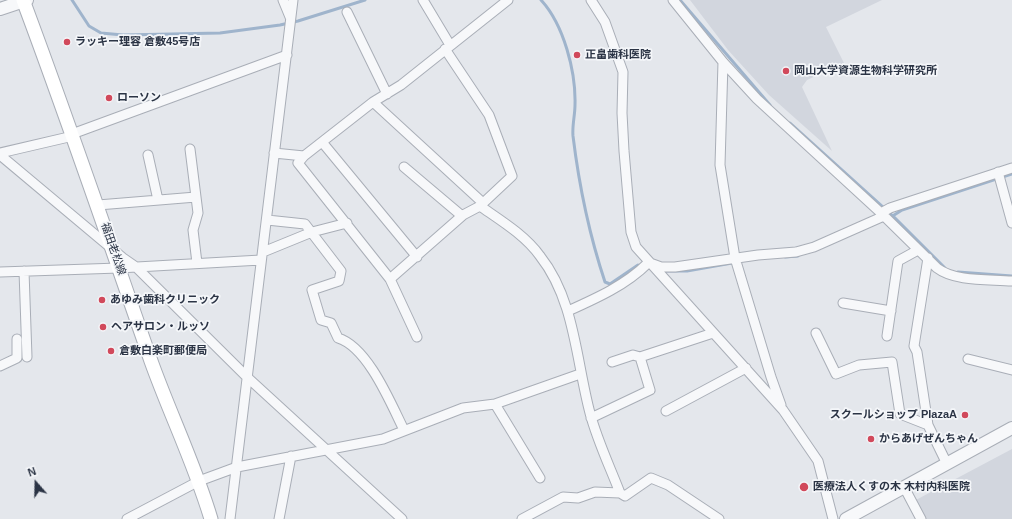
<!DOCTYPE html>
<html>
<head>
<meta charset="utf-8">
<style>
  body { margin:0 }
  #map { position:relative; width:1012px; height:519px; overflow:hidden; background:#e4e7ec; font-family:Arial,sans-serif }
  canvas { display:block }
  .north { position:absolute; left:16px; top:463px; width:40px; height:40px; -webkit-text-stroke:3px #f4f6f9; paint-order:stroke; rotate:340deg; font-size:11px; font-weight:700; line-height:16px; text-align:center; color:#2b3445 }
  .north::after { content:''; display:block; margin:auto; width:14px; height:18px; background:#2b3445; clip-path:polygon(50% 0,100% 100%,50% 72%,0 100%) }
</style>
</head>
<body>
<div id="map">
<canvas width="1012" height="519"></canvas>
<div class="north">N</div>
</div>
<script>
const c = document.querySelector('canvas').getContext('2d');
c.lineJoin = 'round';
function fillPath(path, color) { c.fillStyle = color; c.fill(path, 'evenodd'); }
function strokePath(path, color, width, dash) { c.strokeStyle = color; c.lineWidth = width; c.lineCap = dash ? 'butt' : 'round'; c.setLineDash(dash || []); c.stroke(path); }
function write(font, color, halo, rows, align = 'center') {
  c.font = font + ' Arial,"Noto Sans JP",sans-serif'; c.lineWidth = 3.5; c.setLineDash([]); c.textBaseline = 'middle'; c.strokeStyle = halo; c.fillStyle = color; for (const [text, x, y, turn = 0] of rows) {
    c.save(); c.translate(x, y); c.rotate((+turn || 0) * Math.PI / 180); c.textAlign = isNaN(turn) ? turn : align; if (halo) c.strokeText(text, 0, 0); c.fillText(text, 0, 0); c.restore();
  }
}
fillPath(new Path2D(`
  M690,0H882L826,27L844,63L807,80L802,87L832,151L769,95L728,50Z
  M1012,449V519H924L914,501Z`), '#d2d6de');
strokePath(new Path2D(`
  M72,0L89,26L101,33L123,35L220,33L280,25L298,21L365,0
  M541,0C564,25 576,72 575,105C575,115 572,126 573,136C579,185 589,234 605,282L610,284L638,265
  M680,0L770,105
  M790,123L893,216L945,268
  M891,217L902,210L1012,174
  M785,257L798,256
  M663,271H687L732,263
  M958,272L1012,276`), '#9fb4cc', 3);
const minor = new Path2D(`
  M283,0L290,17
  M423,0L450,45
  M591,0L605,22L623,72L622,113L624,151L631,232L636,247L783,410L818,461L833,519
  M673,0L723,62L757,99L881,213
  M347,12L387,94
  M723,62L720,165L735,258L771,377L781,405
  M373,102L483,203
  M72,134L287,55
  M322,142L417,257
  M190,149L198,213L193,230L197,263
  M0,153L73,136
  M274,153L304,156L373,102L401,85L508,0
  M0,155L123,258L136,267L247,377L402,519
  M148,155L158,200
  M304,156L298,163L390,279L417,337
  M404,167L462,216
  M1012,168L890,208L881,213L937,268C955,282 990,279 1012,281
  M998,172L1012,223
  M98,205L196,197
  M480,206C500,220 525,235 540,256C575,300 576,361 590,413C597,440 610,467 620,493L625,496L651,478L668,485L719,519
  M267,220L305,224L341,271L339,281L312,290L321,320L331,323L338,338C368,347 391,404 404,430
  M263,252L312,232L347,223
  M650,263L661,267H675L758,255L796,252L814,247L884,216
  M24,271L27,357
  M0,272L119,268L261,260
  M390,279L463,215L480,206L512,176L489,115L445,49
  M843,303L891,311
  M568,311C597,298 626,285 648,263
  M816,333L836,374L859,365L892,362L900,414L928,425L947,464
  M887,336L898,261L918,250
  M968,359L1012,370
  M612,362L633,355L640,357L713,333
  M0,366L17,358V339
  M495,404L540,478
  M666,411L746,368
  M591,418L650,390L640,357
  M928,425L917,352L914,346L928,258
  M904,487L921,519
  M127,519L199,481L237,467L383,439L463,408L495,404L580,374
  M230,519L293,0
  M279,519L291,456
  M522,519L563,497L578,498L595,492L620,493`);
const tertiary = new Path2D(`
  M0,9L27,0
  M846,519L1012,428`);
const secondary = new Path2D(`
  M23,0C68,120 109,241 151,361C170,414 195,465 211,519`);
strokePath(minor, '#a9aeb7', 11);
strokePath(tertiary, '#a9aeb7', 14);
strokePath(secondary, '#a9aeb7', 15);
strokePath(minor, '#f7f8fa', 9);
strokePath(tertiary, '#f7f8fa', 12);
strokePath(secondary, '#fff', 13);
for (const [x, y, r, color] of [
  [67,42,4,"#d1495b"],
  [577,55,4,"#d1495b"],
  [786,71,4,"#d1495b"],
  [109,98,4,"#d1495b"],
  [102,300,4,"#d1495b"],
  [103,327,4,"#d1495b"],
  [111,351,4,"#d1495b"],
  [965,415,4,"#d1495b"],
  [871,439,4,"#d1495b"],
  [804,487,5,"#d1495b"]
]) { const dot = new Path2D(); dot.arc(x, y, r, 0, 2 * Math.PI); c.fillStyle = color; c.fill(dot); strokePath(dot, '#f4f6f9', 1.5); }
write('bold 11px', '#2b3445', '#f4f6f9', [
  ["ラッキー理容 倉敷45号店",75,42],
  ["正畠歯科医院",585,55],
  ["岡山大学資源生物科学研究所",794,71],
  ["ローソン",117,98],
  ["あゆみ歯科クリニック",110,300],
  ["ヘアサロン・ルッソ",111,327],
  ["倉敷白楽町郵便局",119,351],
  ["スクールショップ PlazaA",957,415,"right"],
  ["からあげぜんちゃん",879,439],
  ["医療法人くすの木 木村内科医院",813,487]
], 'left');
write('11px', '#2b3445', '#f4f6f9', [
  ["福田老松線",113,249,71]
]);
</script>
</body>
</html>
